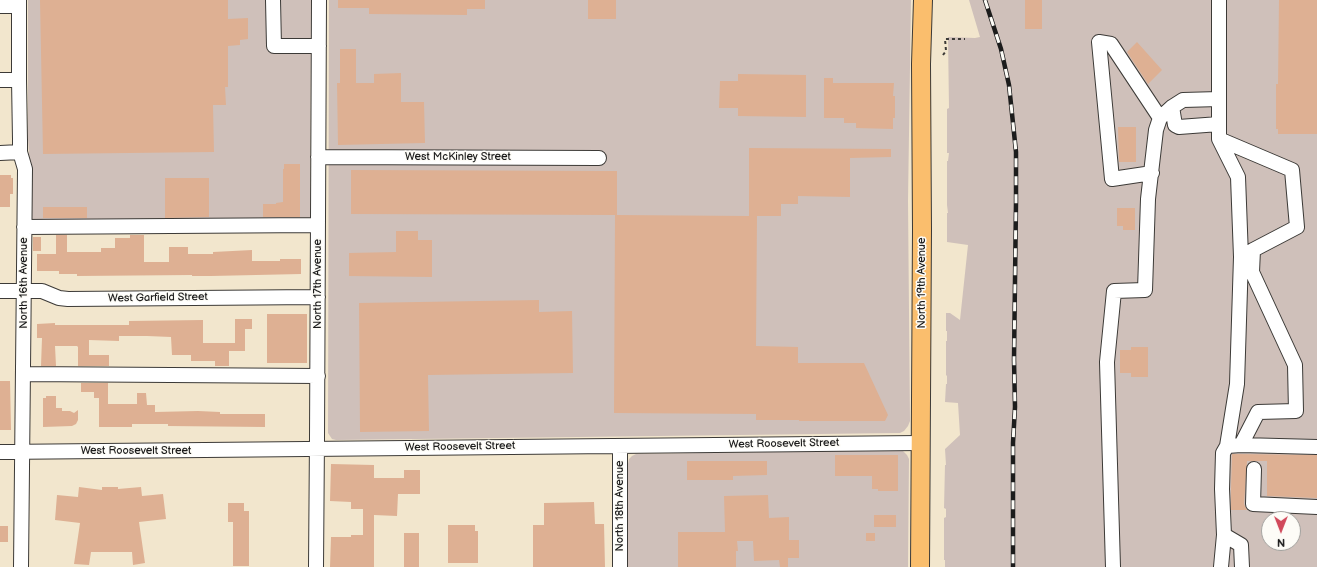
<!DOCTYPE html>
<html>
<head>
<meta charset="utf-8">
<style>
  body { margin:0 }
  #map { position:relative; width:1317px; height:567px; overflow:hidden; background:#f2e6cd; font-family:"Balsamiq Sans",sans-serif }
  canvas { display:block }
  .north { position:absolute; left:1261px; top:511px; width:40px; height:40px; box-sizing:border-box; background:#fdfcf7; border:1px solid #a3a29f; border-radius:50%; rotate:180deg; font-size:11px; font-weight:700; line-height:16px; text-align:center; color:#1c1c1c }
  .north::after { content:''; display:block; margin:auto; width:14px; height:18px; background:#d1495b; clip-path:polygon(50% 0,100% 100%,50% 72%,0 100%) }
</style>
</head>
<body>
<div id="map">
<canvas width="1317" height="567"></canvas>
<div class="north">N</div>
</div>
<script>
const c = document.querySelector('canvas').getContext('2d');
c.lineJoin = 'round';
function fillPath(path, color) { c.fillStyle = color; c.fill(path, 'evenodd'); }
function strokePath(path, color, width, dash) { c.strokeStyle = color; c.lineWidth = width; c.lineCap = dash ? 'butt' : 'round'; c.setLineDash(dash || []); c.stroke(path); }
function write(font, color, halo, rows, align = 'center') {
  c.font = font + ' "Balsamiq Sans",sans-serif'; c.lineWidth = 3; c.setLineDash([]); c.textBaseline = 'middle'; c.strokeStyle = halo; c.fillStyle = color; for (const [text, x, y, turn = 0] of rows) {
    c.save(); c.translate(x, y); c.rotate((+turn || 0) * Math.PI / 180); c.textAlign = isNaN(turn) ? turn : align; if (halo) c.strokeText(text, 0, 0); c.fillText(text, 0, 0); c.restore();
  }
}
fillPath(new Path2D(`
  M28,0H311L310,220L29,222L30,168L28,139Z
  M329,0H911L908,201L910,421L908,426L904,431L900,433L336,440L332,439L328,433Z
  M969,0H1317V567H945V560H944V518L946,517V509L944,508L945,465H946L945,449L960,435L958,403L945,402L946,384H947V376L946,375V341H947V331H946V313H950L960,320L968,245L947,242V213H948L947,205V161H948L949,153H947V109L949,108L948,37L975,38L980,37ZM1269,519H1293V543H1269Z
  M896,450L903,451L907,455L909,459L908,567H627L628,464L629,459L632,456L636,454Z`), '#cfc0ba');
fillPath(new Path2D(`
  M40,0H228V19L248,18V39L240,40V45L228,46V87H225L226,105H213L214,152L43,154Z
  M338,0H485V9H467V15L369,14V8H338Z
  M588,0H616V19H588Z
  M1025,0H1042V29H1025Z
  M1279,0H1317V134H1278V129H1276V84H1278Z
  M1137,42L1162,70L1148,84L1127,52Z
  M340,49H356V83H374V74L401,73V102H424L425,143L338,145L337,83H340Z
  M738,74L806,75V117L738,116V108H719L720,81H738Z
  M824,78H833V83H894L893,96H895V118H893V129L856,128V123H844V118H824Z
  M1118,127H1136V162H1119Z
  M749,148L891,149V157L850,158V197L798,196V204H781V216H757L756,346L798,347V363H864L888,415L885,421H799V420H756V414L614,413L615,215L351,214V170L617,171V215L749,216Z
  M284,164H300V217H263V204H276V203L283,202V169H284Z
  M0,175H11V178H13V194H10V207H0Z
  M165,178H209V217L165,218Z
  M43,207H87V218H43Z
  M1117,208H1135V230H1123V226H1117Z
  M396,231H418V240H432V277L349,276V253L396,252Z
  M56,235H67V252H101V248H115V238H130V235H144V262H169V247H188V254H213V252L252,250V261H280V259H301V274L211,276H192V275L77,276V274H59V271H37V254H56Z
  M33,237H41V251H33Z
  M539,300V312L572,311L573,373L428,375L429,431L360,432L359,303Z
  M267,314H307V363H267Z
  M235,319H252V329H245V351H229V366H215V361H191V355H172L171,337L147,336H119V341L89,340V355H109V366H78V347L77,346H55L56,366H41L42,338H37V324L55,323V325H129V321L203,320V343H235Z
  M1131,347H1148V377H1131V373H1120V350H1131Z
  M0,381H10L11,430H0Z
  M81,383H108V404H137V393H146L147,405H155V412L198,411L220,412V414H265V427L168,426V424H132V427H99V398H94V392H81Z
  M46,396H56V408H62V411H70L74,413L78,410V420L76,424L72,426L43,427V398H46Z
  M1232,454L1317,455V498L1267,496V461H1247L1244,504L1247,510H1231V489Z
  M835,455H898V491H878V489H872V476H835Z
  M687,461H767V475L733,476V480H687Z
  M331,464L374,465V478H404V470H420V494H398L397,516L374,515V567H330L331,537H351V535H363V509H351V502L330,501Z
  M79,487L102,490V487H118V489L141,487L142,496L163,494L166,519L139,522L145,563L133,565L132,552H91L89,565L74,564L80,523L55,520L57,495L78,497Z
  M768,495L769,518L789,517V540H799V558H788V567H780L779,560L754,561L753,541H737L738,551H736V567H678V532H725L724,496Z
  M594,502L595,524H604L605,567H533V525H544V503Z
  M228,503H244V511H249V566H233V522H228Z
  M874,515H896V527H874Z
  M448,525H475V531H478V563H448Z
  M0,526H8V542H0Z
  M404,533H419V567H404Z
  M866,533H875V541H866Z`), '#deb093');
const minor = new Path2D(`
  M19,0V80L20,140V152L25,169L21,567
  M273,0L274,46H319
  M1219,0V139L1292,170L1297,227L1253,250L1252,272L1295,365L1296,411L1258,412L1241,445L1317,447
  M0,6H19
  M0,80H19
  M1172,107L1175,125L1179,127L1219,124
  M1219,139L1238,177L1241,257
  M0,153L20,152
  M318,157L599,158
  M1152,173L1112,179L1099,42L1111,44L1160,118
  M24,227L317,225
  M0,291H42L59,298L68,299L318,297
  M24,374L318,376
  M1241,445L1227,446L1237,384L1241,257L1253,250
  M1227,446L1223,453L1222,489L1224,535L1241,545L1242,567
  M0,452L920,443
  M1254,469L1253,504L1317,507
  M316,567L317,437L319,0
  M620,567V446
  M1113,567L1107,362L1114,291L1145,290L1148,199L1156,130L1160,118L1172,107L1183,100L1219,99
  M1221,567L1224,535`);
const major = new Path2D(`
  M920,567L922,230L921,64L923,0`);
strokePath(minor, '#3c3a37', 16);
strokePath(major, '#3c3a37', 20);
strokePath(new Path2D(`
  M943,55L946,51L945,39H965`), '#3c3a37', 2, [3, 3]);
strokePath(minor, '#fff', 14);
strokePath(major, '#fabe6d', 18);
const rail = new Path2D(`
  M985,0L1001,49L1009,85L1016,152V202L1014,360L1015,407L1013,443V567`);
strokePath(rail, '#1c1c1c', 4.5);
strokePath(rail, '#fdfcf7', 3, [9]);
write('11px', '#1c1c1c', '#fdfcf7', [
  ["West McKinley Street",458,157],
  ["North 16th Avenue",24,283,-90],
  ["North 19th Avenue",922,283,-90],
  ["North 17th Avenue",318,284,-90],
  ["West Garfield Street",158,298,-1],
  ["West Roosevelt Street",784,444,-1],
  ["West Roosevelt Street",460,447,-1],
  ["West Roosevelt Street",136,451],
  ["North 18th Avenue",620,506,-90]
]);
</script>
</body>
</html>
